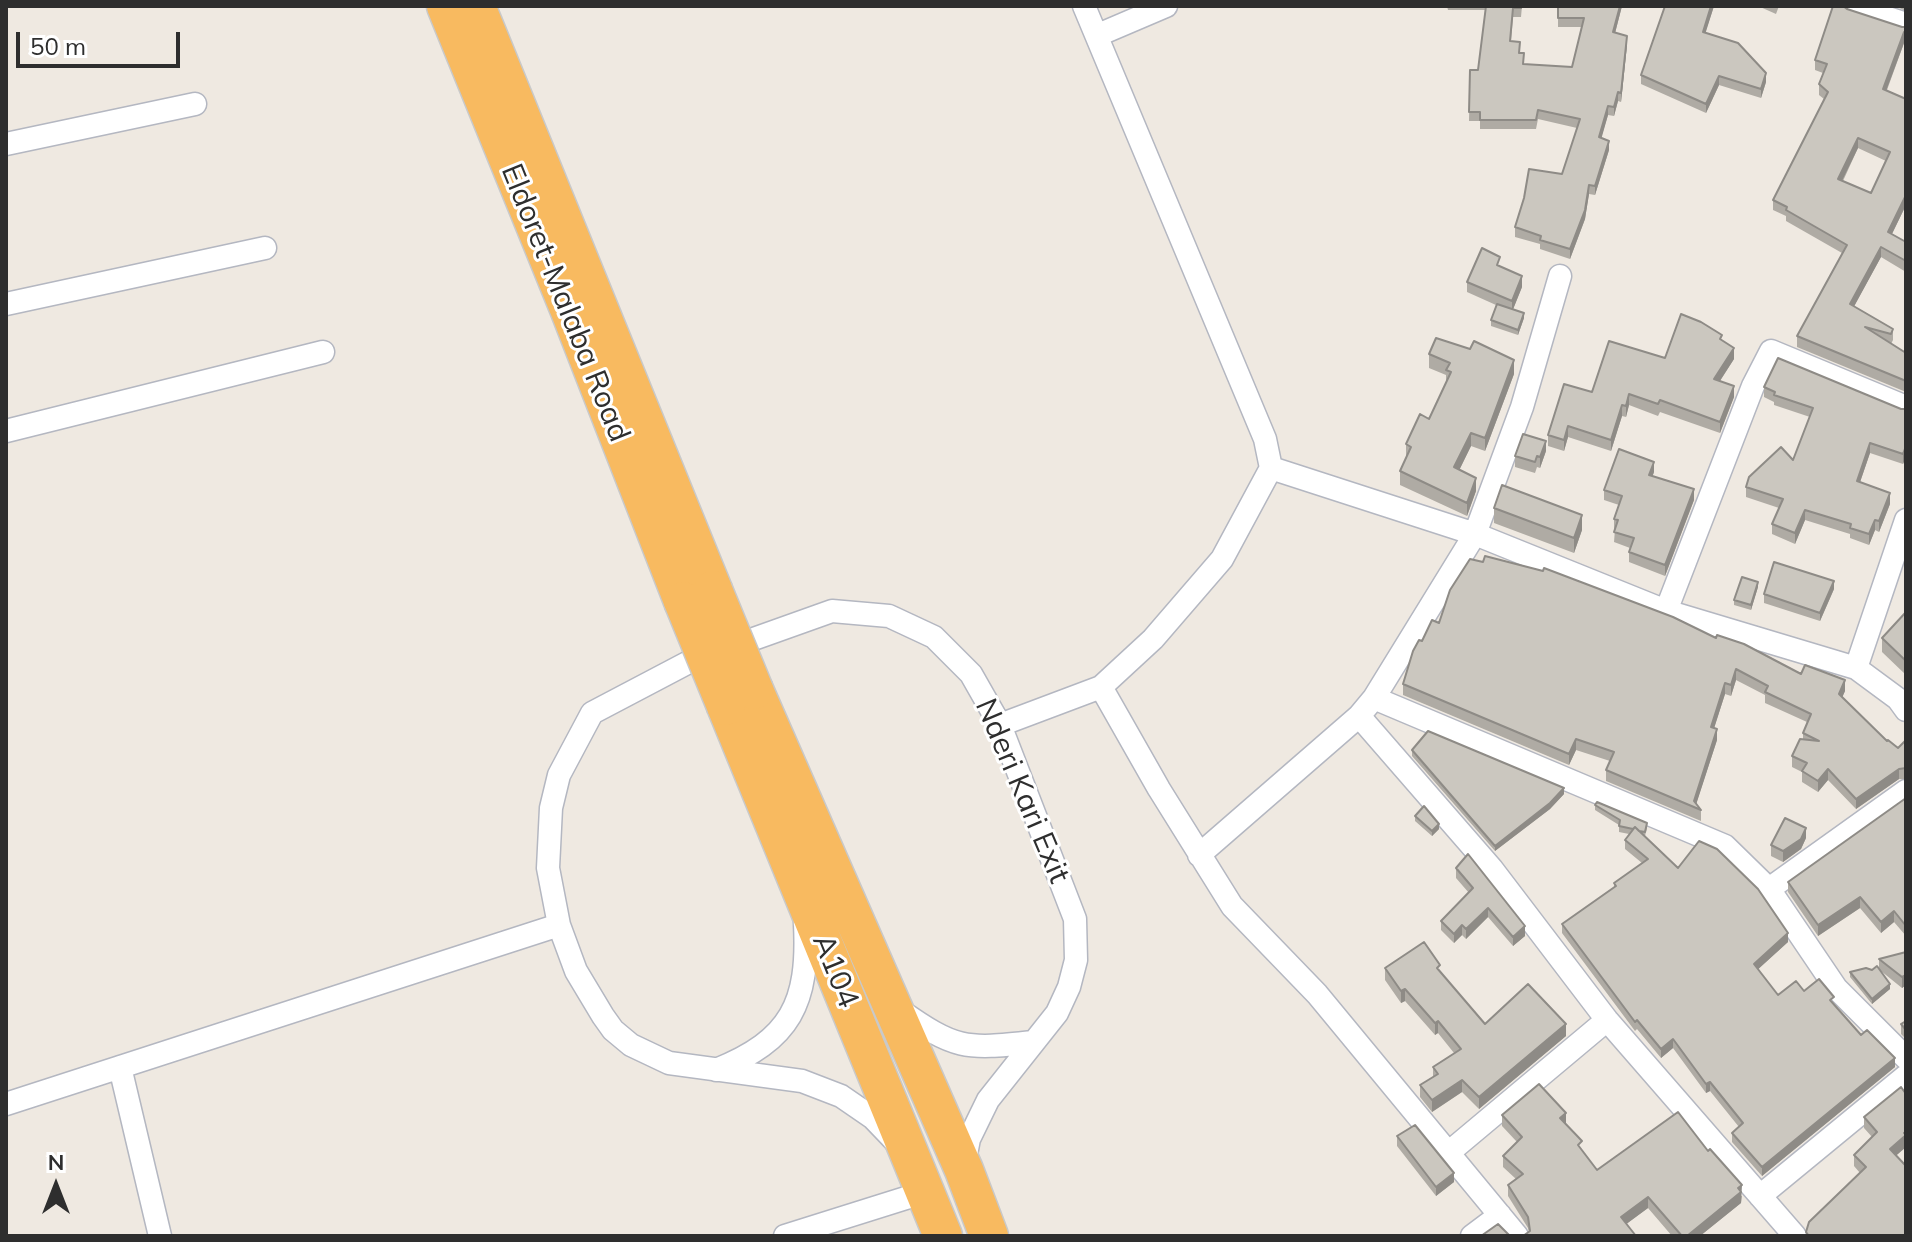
<!DOCTYPE html>
<html>
<head>
<meta charset="utf-8">
<style>
  body { margin:0 }
  #map { position:relative; width:1912px; height:1242px; overflow:hidden; background:#efe9e1; font-family:Mulish,sans-serif }
  canvas { display:block }
  .frame { position:absolute; inset:0; border:8px solid #2e2e2e; pointer-events:none }
  .north { position:absolute; left:16px; top:1146px; width:80px; height:80px; -webkit-text-stroke:6px #fff; paint-order:stroke; rotate:0deg; font-size:22px; font-weight:700; line-height:32px; text-align:center; color:#2e2e2e }
  .north::after { content:''; display:block; margin:auto; width:28px; height:36px; background:#2e2e2e; clip-path:polygon(50% 0,100% 100%,50% 72%,0 100%) }
  .scale { position:absolute; left:16px; top:32px; width:164px; height:36px; box-sizing:border-box; border:4px solid #2e2e2e; border-top:0; padding-left:10px; font-size:24px; line-height:28px; white-space:nowrap; color:#2e2e2e; -webkit-text-stroke:6px #fff; paint-order:stroke }
</style>
</head>
<body>
<div id="map">
<canvas width="1912" height="1242"></canvas>
<div class="frame"></div>
<div class="north">N</div>
<div class="scale">50 m</div>
</div>
<script>
const c = document.querySelector('canvas').getContext('2d');
c.lineJoin = 'round';
function strokePath(path, color, width, dash) { c.strokeStyle = color; c.lineWidth = width; c.lineCap = dash ? 'butt' : 'round'; c.setLineDash(dash || []); c.stroke(path); }
function fillPath(path, color) { c.fillStyle = color; c.fill(path, 'evenodd'); }
function write(font, color, halo, rows, align = 'center') {
  c.font = font + ' Mulish,sans-serif'; c.lineWidth = 6; c.setLineDash([]); c.textBaseline = 'middle'; c.strokeStyle = halo; c.fillStyle = color; for (const [text, x, y, turn = 0] of rows) {
    c.save(); c.translate(x, y); c.rotate((+turn || 0) * Math.PI / 180); c.textAlign = isNaN(turn) ? turn : align; if (halo) c.strokeText(text, 0, 0); c.fillText(text, 0, 0); c.restore();
  }
}
const minor = new Path2D(`
  M1851,6L1906,24
  M1098,35L1166,6
  M6,144L195,104
  M6,304L265,248
  M6,431L323,352
  M1271,468L1475,534L1666,611L1856,668L1898,699L1906,710
  M1666,611L1753,386L1771,351L1906,407
  M1856,668L1906,520
  M1101,687L1159,789L1232,906L1317,994L1517,1236
  M1374,698L1725,846L1769,889
  M1359,716L1492,869L1607,1020L1795,1236
  M1000,725L1101,687L1153,639L1222,559L1271,468L1265,439L1084,6
  M1906,791L1769,889L1836,988L1906,1058
  M1199,855L1359,716L1374,698L1475,534L1522,407L1560,276
  M898,1009C955,1049 964,1050 1033,1042
  M120,1067L160,1236
  M716,1070C791,1040 809,1003 805,924
  M6,1104L559,925
  M896,1142L873,1118L841,1096L802,1081L669,1063L631,1045L613,1030L603,1016L576,971L559,925L548,868L551,808L559,775L592,713L689,662L832,611L889,616L934,637L971,674L1000,725L1075,919L1076,960L1069,987L1057,1013L988,1100L969,1139L964,1165
  M1447,1154L1607,1020
  M1760,1196L1906,1076
  M785,1236L925,1192
  M1472,1236L1500,1215`);
const trunk = new Path2D(`
  M446,6L570,311L683,601
  M476,6L713,590
  M754,690L964,1170L989,1236
  M726,706L943,1236`);
strokePath(minor, '#b4b7c1', 25);
strokePath(trunk, '#c9c9c9', 41);
strokePath(minor, '#fff', 22);
strokePath(trunk, '#f8ba60', 38);
const trunkBridge = new Path2D(`
  M713,590L754,690
  M683,601L726,706`);
strokePath(trunkBridge, '#c9c9c9', 41, []);
strokePath(trunkBridge, '#f8ba60', 38);
fillPath(new Path2D(`
  M1447,6H1522L1521,17H1513L1511,41L1519,53L1523,64L1572,67L1582,27H1558V6H1622L1615,33L1627,45L1621,102L1618,101L1614,116L1608,115L1601,138L1609,150L1595,195L1589,194L1585,219L1570,259L1540,249V244L1515,237V227L1562,174L1577,128L1538,119L1536,129H1480V121H1469L1470,70H1478L1486,10H1448Z
  M1665,6H1714L1705,33L1766,82L1761,98L1719,85L1706,113L1641,84V75Z
  M1758,6H1779L1776,14Z
  M1895,6H1906V11Z
  M1847,9L1902,27H1906V43H1904L1887,90L1906,205L1892,234L1906,242V272L1881,257L1854,306L1893,329V340L1891,344L1906,353V392L1797,347V336L1842,253L1786,221V216L1773,210V200L1824,99L1819,95V84L1823,73L1815,70V60ZM1858,148L1886,161L1871,193L1843,181Z
  M1500,266L1522,287L1513,309L1524,318L1518,335L1491,326V320L1496,305L1467,292V282Z
  M1722,340L1734,359L1720,381L1734,397L1720,433L1660,412L1658,416L1629,405L1626,417L1622,416L1611,451L1568,437L1564,451L1548,446V435L1592,392L1665,358Z
  M1429,354L1514,374L1485,451L1471,446L1459,470L1476,491L1467,516L1400,485V471L1406,458V444L1429,419L1446,382V375L1429,368Z
  M1764,387L1901,409H1906V457L1903,464L1870,453L1860,482L1890,504L1879,532L1875,530L1869,545L1850,538V534L1805,520L1795,544L1772,534V524L1779,508L1746,497V487L1793,460L1810,417L1774,405V402L1764,397Z
  M1546,451L1540,468L1537,467L1535,473L1515,467V456Z
  M1654,472L1652,477L1694,500L1665,576L1629,562V552L1630,548L1614,542L1615,529H1614V519L1619,505L1604,500V490Z
  M1494,508L1582,530L1574,553L1494,523Z
  M1758,587L1751,610L1734,605V600Z
  M1834,589L1820,621L1764,603V594Z
  M1906,612V675L1882,652V638Z
  M1439,623L1716,638L1845,691L1842,697L1887,741L1898,748L1906,740V779H1899L1856,809L1828,780L1818,792L1802,782V772L1792,767V756L1803,739V733L1807,722L1765,703V695L1736,680L1731,696L1725,694L1714,728L1717,740L1696,804L1701,810V821L1606,781V770L1610,761L1576,750L1569,765L1403,695V684L1422,641Z
  M1412,750L1564,794L1550,809L1495,851L1412,756Z
  M1906,798V936L1894,922L1881,933L1860,908L1818,936L1788,892V882Z
  M1595,805L1647,828L1645,836L1678,868L1788,942L1758,969L1778,995L1804,991L1834,1005L1861,1035L1895,1067L1762,1176L1732,1142V1133L1739,1127L1710,1091L1706,1093L1673,1048L1661,1058L1637,1029L1635,1031L1562,933V924L1614,887V883L1642,863L1625,849V840L1629,834L1619,832V825L1595,810Z
  M1415,816L1439,829L1432,836L1415,821Z
  M1806,838L1801,849L1783,862L1771,856V845Z
  M1456,868L1525,936L1513,946L1488,917L1466,939L1462,935L1454,943L1441,930V921L1469,893L1456,878Z
  M1906,952V985L1902,988L1881,971L1890,989L1872,1004L1850,977V972L1879,969V959Z
  M1385,968L1440,972L1485,1024L1566,1036L1479,1109L1462,1092L1432,1112L1420,1097V1085L1433,1077V1067L1454,1053L1438,1033L1435,1035L1405,1001L1401,1003L1385,980Z
  M1906,1022V1039L1901,1034V1024Z
  M1502,1115L1565,1124L1582,1150L1597,1170L1742,1196L1741,1203L1700,1236H1672L1648,1208L1626,1224L1529,1232L1528,1228L1508,1196V1185L1516,1179L1503,1167V1156L1517,1142L1502,1126Z
  M1864,1117L1906,1144V1147L1896,1155L1906,1236H1806V1232L1860,1173L1854,1166V1155L1872,1137L1864,1128Z
  M1397,1136L1454,1182L1436,1196L1397,1146Z`), '#afaba4');
fillPath(new Path2D(`
  M1620,6H1622L1613,41V32Z
  M1711,6H1714L1703,41V32Z
  M1904,32V43L1883,99V89Z
  M1627,36V45L1621,102V93Z
  M1766,73V82L1761,98V89Z
  M1719,76V85L1706,113V104Z
  M1618,92V101L1614,116V107Z
  M1608,106V115L1599,147V137Z
  M1858,138V148L1838,189V179Z
  M1609,141V150L1595,195V186Z
  M1589,185V194L1585,219L1570,259V249Z
  M1906,195V205L1888,242V232Z
  M1881,247V257L1850,314V304Z
  M1522,276V287L1512,312V301Z
  M1524,313V318L1518,335V330Z
  M1734,348V359L1714,390V379Z
  M1514,360V374L1485,451V438Z
  M1734,386V397L1720,433V422Z
  M1629,394V405L1626,417V406Z
  M1622,405V416L1611,451V440Z
  M1568,426V437L1564,451V440Z
  M1471,433V446L1454,481V467Z
  M1546,441V451L1540,468V457Z
  M1870,443V453L1857,491V481Z
  M1906,446V457L1903,464V454Z
  M1654,462V472L1649,486V475Z
  M1476,478V491L1467,516V503Z
  M1694,489V500L1665,576V565Z
  M1890,493V504L1879,532V521Z
  M1805,510V520L1795,544V533Z
  M1582,515V530L1574,553V538Z
  M1875,520V530L1869,545V534Z
  M1834,581V589L1820,621V613Z
  M1758,582V587L1751,610V605Z
  M1736,669V680L1731,696V685Z
  M1845,680V691L1839,705V694Z
  M1725,683V694L1711,738V727Z
  M1717,729V740L1695,808L1694,801Z
  M1576,739V750L1569,765V754Z
  M1828,769V780L1818,792V781Z
  M1899,769V779L1856,809V799Z
  M1564,788V794L1550,809L1495,851V846Z
  M1439,824V829L1432,836V831Z
  M1806,828V838L1801,849L1783,862V851Z
  M1860,897V908L1818,936V925Z
  M1488,908V917L1466,939V929Z
  M1894,911V922L1881,933V922Z
  M1462,925V935L1454,943V934Z
  M1525,926V936L1513,946V937Z
  M1788,933V942L1754,973V964Z
  M1906,975V985L1902,988V977Z
  M1890,984V989L1872,1004V999Z
  M1405,989V1001L1401,1003V991Z
  M1438,1021V1033L1435,1035V1023Z
  M1566,1024V1036L1479,1109V1097Z
  M1673,1039V1048L1661,1058V1049Z
  M1895,1058V1067L1762,1176V1167Z
  M1462,1080V1092L1432,1112V1100Z
  M1710,1082V1091L1706,1093V1084Z
  M1566,1113V1124L1560,1118Z
  M1906,1132V1147L1890,1161V1149Z
  M1454,1173V1182L1436,1196V1187Z
  M1742,1185L1741,1203L1700,1236H1687Z
  M1648,1197V1208L1621,1228V1217Z`), '#8e8b86');
const building = new Path2D(`
  M1486,6H1522L1521,8H1513L1510,41L1520,42L1519,53H1524L1523,64L1572,67L1584,18H1558V6H1620L1613,32L1627,36L1621,93L1618,92L1614,107L1608,106L1599,137L1609,141L1595,186L1589,185L1585,210L1570,249L1540,240L1541,236L1515,227L1524,198L1529,169L1562,174L1580,119L1538,110L1536,120H1480V112H1469L1470,70H1478Z
  M1665,6H1711L1703,32L1738,43L1766,73L1761,89L1719,76L1706,104L1641,75Z
  M1833,6H1843L1847,9L1902,27H1906V33L1904,32L1883,89L1906,99V195L1888,232L1906,242V261L1881,247L1850,304L1893,329L1891,334L1865,327L1906,353V381L1797,336L1847,245L1786,210L1787,207L1773,200L1828,92L1819,84L1827,64L1815,60ZM1858,138L1890,152L1871,193L1838,179Z
  M1482,248L1500,257L1497,265L1522,276L1512,301L1467,282Z
  M1497,304L1524,313L1518,330L1491,320Z
  M1681,314L1701,322L1722,335L1720,339L1734,348L1714,379L1734,386L1720,422L1660,400L1658,404L1629,394L1626,406L1622,405L1611,440L1568,426L1564,440L1548,435L1564,384L1592,392L1609,341L1665,358Z
  M1436,338L1470,349L1474,341L1514,360L1485,438L1471,433L1454,467L1476,478L1467,503L1400,471L1411,447L1406,444L1420,414L1429,419L1451,372L1446,370L1450,363L1429,354Z
  M1778,358L1901,409H1906V446L1903,454L1870,443L1857,481L1890,493L1879,521L1875,520L1869,534L1850,528L1851,524L1805,510L1795,533L1772,524L1783,499L1746,487L1749,477L1781,447L1793,460L1813,408L1774,395L1775,392L1764,387Z
  M1523,434L1546,441L1540,457L1537,456L1535,462L1515,456Z
  M1619,449L1654,462L1649,475L1694,489L1665,565L1629,552L1634,538L1614,532L1618,520L1614,519L1622,496L1604,490Z
  M1502,485L1582,515L1574,538L1494,508Z
  M1485,556L1543,571L1544,568L1673,617L1716,638L1717,635L1744,644L1801,674L1805,665L1845,680L1839,694L1887,741L1888,740L1898,748L1906,740V768L1899,769L1856,799L1828,769L1818,781L1802,771L1807,763L1792,756L1800,739L1819,741L1803,733L1811,714L1765,692L1768,686L1736,669L1731,685L1725,683L1711,727L1717,729L1694,801L1701,810L1606,770L1614,752L1576,739L1569,754L1403,684L1413,651L1419,640L1422,641L1432,620L1439,623L1450,590L1470,559L1483,562Z
  M1774,562L1834,581L1820,613L1764,594Z
  M1742,577L1758,582L1751,605L1734,600Z
  M1906,612V661L1882,638Z
  M1428,731L1564,788L1550,803L1495,846L1412,750Z
  M1906,798V926L1894,911L1881,922L1860,897L1818,925L1788,882Z
  M1597,802L1647,823L1645,832L1639,831L1635,827L1633,829L1619,826L1620,820L1595,805Z
  M1424,806L1439,824L1432,831L1415,816Z
  M1785,818L1806,828L1801,839L1783,851L1771,845Z
  M1635,827L1678,868L1699,841L1717,849L1758,889L1788,933L1754,964L1778,995L1796,981L1804,991L1819,979L1834,997L1830,1000L1861,1035L1867,1030L1895,1058L1762,1167L1732,1133L1743,1123L1710,1082L1706,1084L1673,1039L1661,1049L1637,1020L1635,1022L1562,924L1616,886L1614,883L1648,859L1625,840Z
  M1468,854L1525,926L1513,937L1488,908L1466,929L1462,925L1454,934L1441,921L1473,888L1456,868Z
  M1424,942L1440,965L1437,968L1485,1024L1528,984L1566,1024L1479,1097L1462,1080L1432,1100L1420,1085L1438,1074L1433,1067L1461,1049L1438,1021L1435,1023L1405,989L1401,991L1385,968Z
  M1906,952V975L1902,977L1879,959Z
  M1877,966L1890,984L1872,999L1850,972L1866,968L1872,970Z
  M1906,1021V1030L1901,1024Z
  M1539,1084L1566,1113L1560,1118L1582,1141L1578,1145L1597,1170L1678,1112L1708,1151L1710,1149L1742,1185L1738,1188L1741,1192L1687,1236H1682L1648,1197L1621,1217L1636,1236H1523L1530,1231L1528,1217L1508,1185L1523,1174L1503,1156L1522,1137L1502,1115Z
  M1901,1087L1906,1094V1132L1904,1133L1906,1135L1890,1149L1906,1166V1236H1809L1806,1232L1809,1222L1866,1167L1854,1155L1877,1132L1864,1117Z
  M1415,1125L1454,1173L1436,1187L1397,1136Z
  M1498,1224L1510,1236H1481Z`);
fillPath(building, '#cbc7bf');
strokePath(building, '#8e8b86', 2);
write('30px', '#2e2e2e', '#fff', [
  ["Eldoret-Malaba Road",565,303,68],
  ["Nderi Kari Exit",1022,791,67],
  ["A104",835,971,68]
]);
</script>
</body>
</html>
